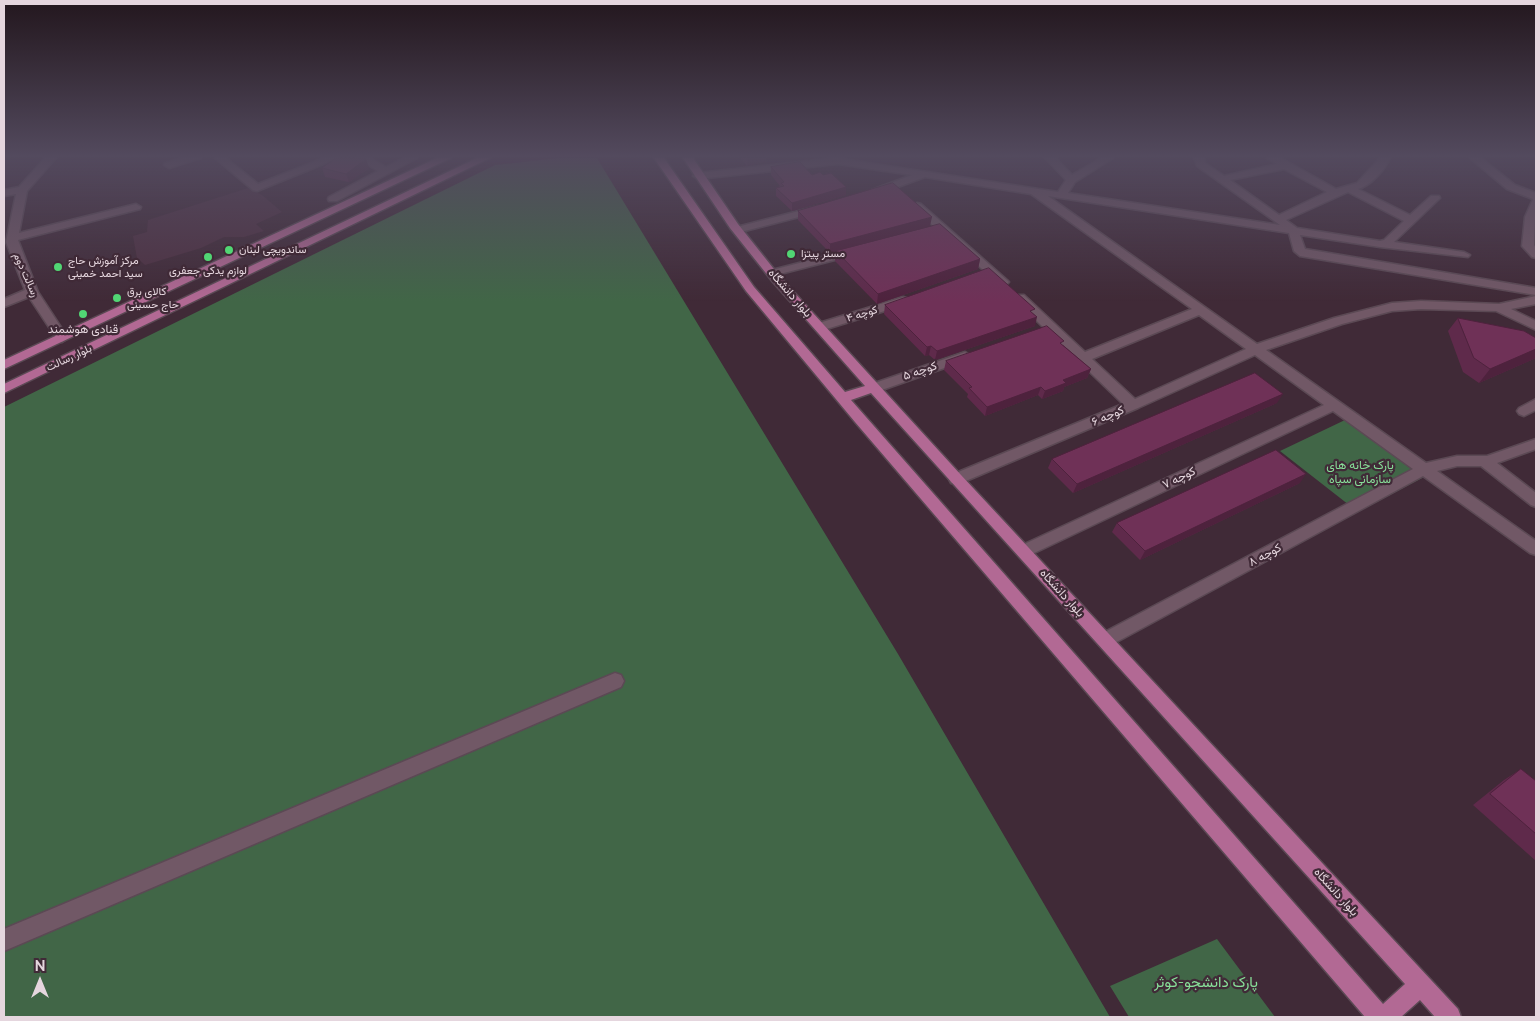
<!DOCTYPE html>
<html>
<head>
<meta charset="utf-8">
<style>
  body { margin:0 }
  #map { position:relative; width:1540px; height:1021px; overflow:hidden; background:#402a37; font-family:Raleway,sans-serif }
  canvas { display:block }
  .frame { position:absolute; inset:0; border:5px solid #e5d6de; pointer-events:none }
  .north { position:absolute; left:15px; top:956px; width:50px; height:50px; -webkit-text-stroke:4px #402a37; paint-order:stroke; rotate:0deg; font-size:14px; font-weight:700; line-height:20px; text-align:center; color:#e5d6de }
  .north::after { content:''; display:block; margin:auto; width:18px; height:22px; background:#e5d6de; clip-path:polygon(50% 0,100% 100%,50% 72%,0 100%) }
</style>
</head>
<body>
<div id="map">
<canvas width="1540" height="1021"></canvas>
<div class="frame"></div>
<div class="north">N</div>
</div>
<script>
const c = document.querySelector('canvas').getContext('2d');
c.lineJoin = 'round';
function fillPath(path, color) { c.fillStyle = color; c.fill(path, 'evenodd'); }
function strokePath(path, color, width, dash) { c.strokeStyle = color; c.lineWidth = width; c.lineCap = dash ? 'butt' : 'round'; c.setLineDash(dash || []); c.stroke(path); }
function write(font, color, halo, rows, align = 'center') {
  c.font = font + ' Raleway,Vazirmatn,sans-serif'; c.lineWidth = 4.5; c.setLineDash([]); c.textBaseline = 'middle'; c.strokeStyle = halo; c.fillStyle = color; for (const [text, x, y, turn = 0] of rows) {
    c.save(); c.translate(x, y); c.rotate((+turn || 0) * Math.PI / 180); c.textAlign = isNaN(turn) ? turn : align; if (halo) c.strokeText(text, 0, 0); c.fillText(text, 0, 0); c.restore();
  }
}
fillPath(new Path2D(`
  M248,188L262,195L282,212L256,224L264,231L244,237H224L201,248L145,265L137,258L133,236L147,232L148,220Z`), '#4d3041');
fillPath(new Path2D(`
  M558,158H597L898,654L1110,1017H4V407L495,165Z
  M1345,420L1424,477L1358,512L1280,451Z
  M1217,939L1275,1017H1129L1110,986Z`), '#416647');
const minor = new Path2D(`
  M45,158H56L27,191L19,233L136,204L141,207L140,209L18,240L38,292L68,338L62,342L58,341L29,297L4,307V299L25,290L6,242L16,194L4,196V190L19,187Z
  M183,158H201L169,168L164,165L165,163Z
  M215,158H226L258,184L324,158H338L257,191L253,190Z
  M357,158H370L386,167L404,158H417L337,201H329L328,199L329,197L378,171Z
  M836,158L1058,192L1066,180L1045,158H1056L1072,175L1101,158H1113L1075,182L1068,193L1280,225L1197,166L1194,158H1204L1205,163L1224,176L1277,164L1267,158H1281L1336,189L1357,183L1380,158H1390C1385,170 1370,186 1358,189L1410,215L1431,196H1439L1440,198L1394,242L1464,252L1470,255L1468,257L1380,247L1300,235L1305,249L1536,288V295L1300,256L1294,251L1289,233L1048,196L1257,344L1334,318L1392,303L1421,301L1499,304L1536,296V304L1511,309L1536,321V330L1496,311L1421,309L1392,311L1342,324L1266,350L1426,463L1457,456H1487L1536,439V449L1497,463L1536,493V507L1531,505L1481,466H1457L1437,471L1536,541V555L1530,553L1423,476L1111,645L1105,647L1099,645L1097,640L1099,635L1413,469L1333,411L1030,555L1024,557L1018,555L1016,551L1018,547L1324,405L1255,355L1138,408L961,483L956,484L951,483L949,479L951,475L1123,404L1016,301L1014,298L1016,295H1024L1085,352L1192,309L1031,194L925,177L876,195L872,194L871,192L872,190L912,175L838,164L698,179L693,176L698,173ZM1284,169L1327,192L1279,215L1230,180ZM1348,192L1404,221L1384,240L1380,241L1297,228L1286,220ZM1199,315L1246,349L1135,399L1092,359Z
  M1470,158H1481L1515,185L1536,193L1534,245L1536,248V258L1532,257L1522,246L1525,217L1533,199L1507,189Z
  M917,203L921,204L1007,280L1009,282L1007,284H999L913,208L912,206Z
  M818,206L823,209L822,211L737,233L732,230L733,228Z
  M854,249L858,250L860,252L858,254L772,276L766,273L768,271Z
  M903,297L907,298L909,301L907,304L820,331L814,327L816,324Z
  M965,352L971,356L970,359L879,391H869L867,388L869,385Z
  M1536,399V410L1524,416L1519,414L1517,411L1519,408Z
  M615,673L621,675L624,681L621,687L4,951V929Z`);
const major = new Path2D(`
  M437,158H451L4,369V360Z
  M477,158H490L4,393V384Z
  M654,158H664L754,287L845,392L865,386L773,282L730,228L683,158H693L738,224L781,278L961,475L1458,1009L1461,1017H1435L1420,1000L1401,1017H1365L855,422L746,291ZM871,393L1405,984L1383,1004L851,400Z`);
strokePath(minor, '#5b4954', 3);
strokePath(major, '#5b4954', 3);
fillPath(minor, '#715866');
fillPath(major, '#b26994');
fillPath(new Path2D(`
  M740,158H766V161L747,166Z
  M771,167L812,175L846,187V195L792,211L776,196V188L780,186L771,175Z
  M322,168H369L349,182L325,177Z
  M798,211L930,226L830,253L798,220Z
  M836,251L980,259L978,269L877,304L835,261Z
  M885,305L1034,314L1035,326L935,360L929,355L925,356L884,314Z
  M1458,318L1536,358L1479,383L1463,372L1448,331Z
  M1063,345L1091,369L1087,378L1064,387L1063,391L1042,399L1038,395L985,416L967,397L968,394L944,370L946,361Z
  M1277,403L1073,493L1048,468L1052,459Z
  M1300,483L1140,560L1112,532L1117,523Z
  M1521,769L1536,781V861L1473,805L1504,780Z`), '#5f2a4b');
fillPath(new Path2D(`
  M747,158H766V161L747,166Z
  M366,159L369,168L349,182L346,174Z
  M846,187V195L792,211V203Z
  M932,217L930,226L830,253V244Z
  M980,259L978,269L877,304L878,294Z
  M1037,317L1035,326L935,360L937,351Z
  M931,346L929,355L925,356L927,347Z
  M1536,349V358L1479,383L1490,369Z
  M1091,369L1087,378L1064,387L1063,391L1042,399L1045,391L1063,380Z
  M1041,387L1038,395L985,416L987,407Z
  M1283,394L1277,403L1073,493L1077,484Z
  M1306,474L1300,483L1140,560L1145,551Z`), '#4e223d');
const building = new Path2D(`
  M336,158H364L366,159L346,174L322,168Z
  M800,162L812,175L820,172L823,175L831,173L846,187L792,203L776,188L784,186L781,183L784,182L771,167Z
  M893,183L932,217L830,244L798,211Z
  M940,224L980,259L878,294L836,251Z
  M989,268L1035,309L1030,311L1037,317L937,351L931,346L927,347L885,305Z
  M1458,318L1524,331L1536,338V349L1490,369L1474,358Z
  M1047,326L1064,341L1060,343L1091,369L1063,380L1066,383L1045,391L1041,387L987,407L969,388L972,387L946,361Z
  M1255,373L1283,394L1077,484L1052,459Z
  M1276,450L1306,474L1145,551L1117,523Z
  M1521,769L1536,781V834L1490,794Z`);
fillPath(building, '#6f3157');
strokePath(building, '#4e223d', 1);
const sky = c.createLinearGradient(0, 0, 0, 301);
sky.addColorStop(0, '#23171e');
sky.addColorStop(0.52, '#534a5e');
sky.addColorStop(1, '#534a5e00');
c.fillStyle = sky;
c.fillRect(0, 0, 1540, 301);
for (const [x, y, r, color] of [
  [229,250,5,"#51d674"],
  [791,254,5,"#51d674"],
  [208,257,5,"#51d674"],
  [58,267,5,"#51d674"],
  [117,298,5,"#51d674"],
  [83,314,5,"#51d674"]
]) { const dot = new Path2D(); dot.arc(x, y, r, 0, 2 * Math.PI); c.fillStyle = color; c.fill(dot); strokePath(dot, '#402a37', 2); }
write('11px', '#e5d6de', '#402a37', [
  ["ساندویچی لبنان",239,250],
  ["مستر پیتزا",801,254],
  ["مرکز آموزش حاج",68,261],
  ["سید احمد خمینی",68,274],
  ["لوازم یدکی جعفری",208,271,"center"],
  ["کالای برق",127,292],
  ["حاج حسینی",127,305]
], 'left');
write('11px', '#e5d6de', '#402a37', [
  ["رسالت دوم",26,275,66],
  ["کوچه ۴",862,314,-17],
  ["بلوار رسالت",69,358,-25]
]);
write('12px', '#e5d6de', '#402a37', [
  ["بلوار دانشگاه",790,293,49],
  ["کوچه ۵",920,371,-19],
  ["کوچه ۶",1108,416,-23],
  ["کوچه ۷",1179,478,-25],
  ["کوچه ۸",1265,555,-28],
  ["بلوار دانشگاه",1062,593,48],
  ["بلوار دانشگاه",1336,892,48]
]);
write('12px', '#e5d6de', '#402a37', [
  ["قنادی هوشمند",83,329]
]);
write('12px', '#88e099', '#402a37', [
  ["پارک خانه های",1360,465],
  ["سازمانی سپاه",1360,479]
]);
write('15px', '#88e099', '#402a37', [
  ["پارک دانشجو-کوثر",1206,982]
]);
</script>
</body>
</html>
